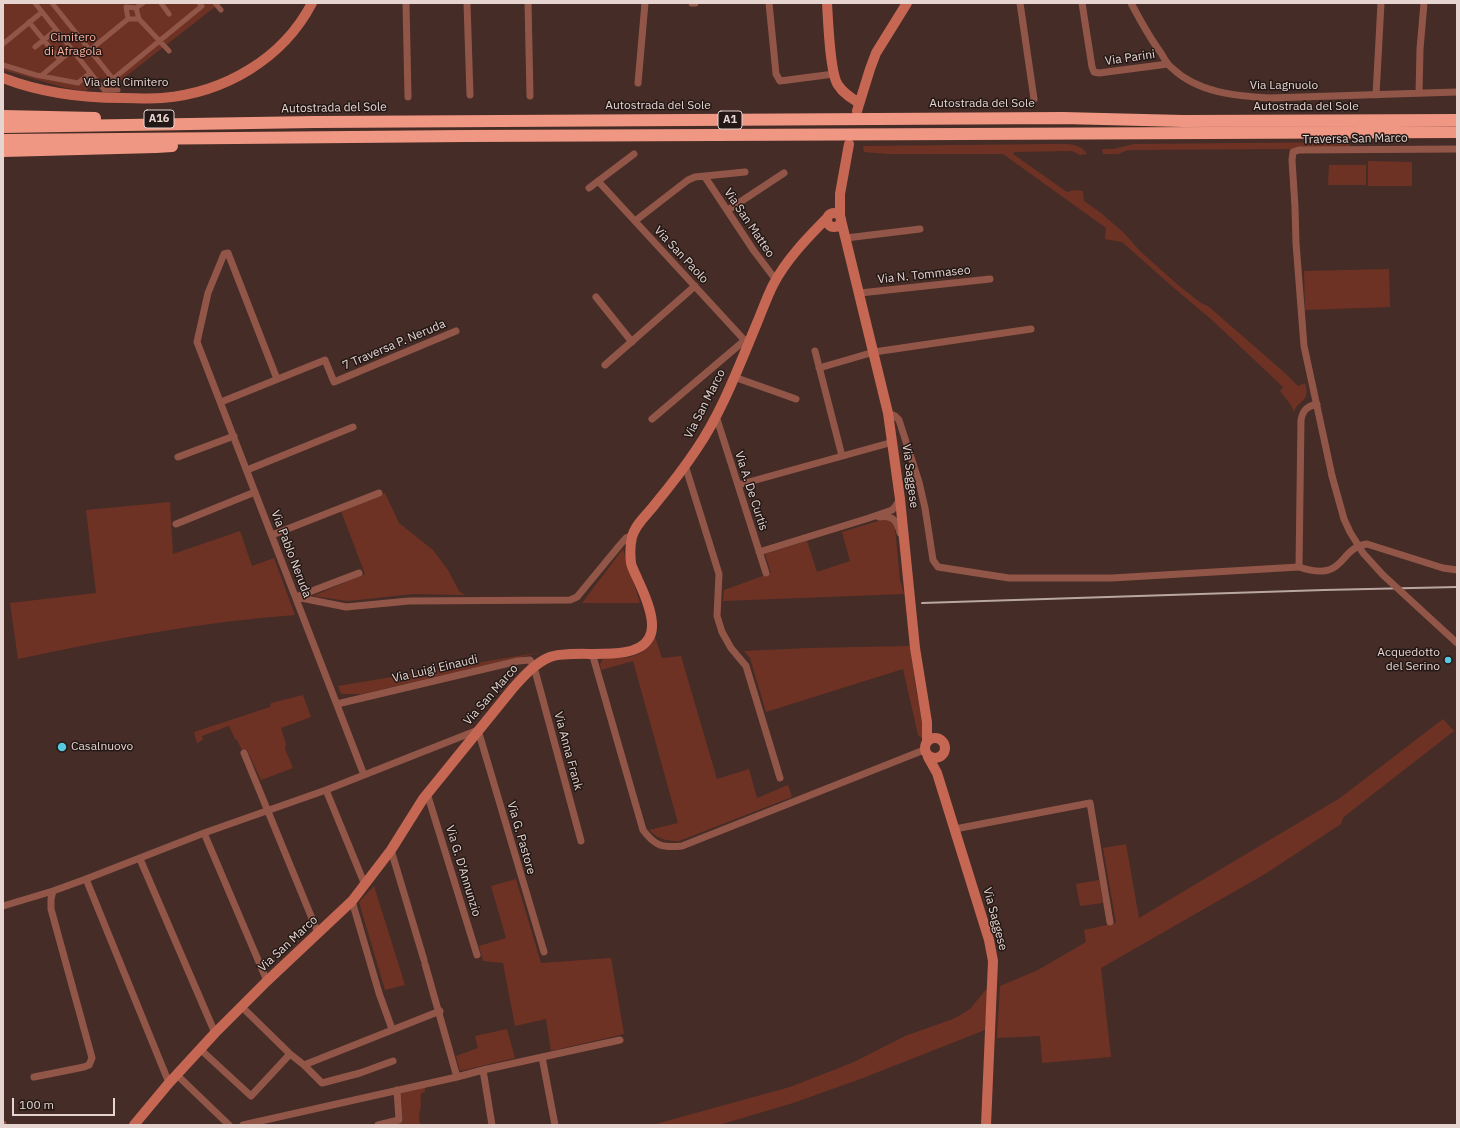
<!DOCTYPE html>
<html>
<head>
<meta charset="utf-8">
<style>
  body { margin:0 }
  #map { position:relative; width:1460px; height:1128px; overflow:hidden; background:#452c26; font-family:"IBM Plex Sans",sans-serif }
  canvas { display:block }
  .frame { position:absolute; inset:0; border:4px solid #e5d4d0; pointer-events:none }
  .scale { position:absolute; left:12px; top:1098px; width:103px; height:18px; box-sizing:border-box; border:2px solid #e5d4d0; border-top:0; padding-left:5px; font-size:12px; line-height:14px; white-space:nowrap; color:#e5d4d0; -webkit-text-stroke:3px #231815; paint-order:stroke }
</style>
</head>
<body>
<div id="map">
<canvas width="1460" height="1128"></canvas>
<div class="frame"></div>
<div class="scale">100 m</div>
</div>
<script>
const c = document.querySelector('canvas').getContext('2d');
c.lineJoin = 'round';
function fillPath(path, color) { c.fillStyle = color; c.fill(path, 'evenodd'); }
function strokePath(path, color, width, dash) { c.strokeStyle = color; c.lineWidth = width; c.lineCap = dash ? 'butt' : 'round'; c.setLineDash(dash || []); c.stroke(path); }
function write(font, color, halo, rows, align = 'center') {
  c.font = font + ' "IBM Plex Sans",sans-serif'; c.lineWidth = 3; c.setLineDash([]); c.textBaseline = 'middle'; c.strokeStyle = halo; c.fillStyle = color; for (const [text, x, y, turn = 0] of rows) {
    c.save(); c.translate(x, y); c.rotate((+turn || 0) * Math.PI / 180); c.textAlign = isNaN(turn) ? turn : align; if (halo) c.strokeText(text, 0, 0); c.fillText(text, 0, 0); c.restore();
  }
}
fillPath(new Path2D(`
  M3,3H220L111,88L101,77L86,91L66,88L3,70Z
  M1350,142V148L1291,153L1290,149L1128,150L1118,154H1103L1102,149H1113L1134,144Z
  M1052,144C1064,144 1081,142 1087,154L1080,155L1072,151L1014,152L1013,154L1067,192L1074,190L1083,191L1084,201L1101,213L1124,233L1140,251L1178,285L1201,303L1208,306L1285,373L1298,386L1305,383C1311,403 1298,399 1294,412L1291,405L1280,391L1283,387L1212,320L1174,288L1122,242L1105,239L1106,228L1003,154H888L864,152L863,146Z
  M1368,161L1412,162V186H1368Z
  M1329,165H1366V185H1328Z
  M1389,269L1390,307L1305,310L1304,271Z
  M385,493L399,523L433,550L448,570L459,591L465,595L413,594L348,601L313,596L365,574L341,511Z
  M170,502L173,554L240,531L252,566L274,558L295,615C201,622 110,639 18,659L10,603L96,593L86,510Z
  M885,519L892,521L895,528L900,580L904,594L723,601L724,590L771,573L765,554L807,541L817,572L850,561L842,532Z
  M623,549L640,603H582Z
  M655,637L662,658L681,656L717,779L749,769L757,798L788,785L792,797L679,841C666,841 658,839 649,830L678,823L633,661L601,670L600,664L602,660C607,657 612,658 618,658C634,658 647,653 655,637Z
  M910,646L916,689L924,732L923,739L918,735L903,669L766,712L750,658L744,651L809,648Z
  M542,652L362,694H341L338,686Z
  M303,695L311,717L281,728L286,744L285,749L293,768L261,780L247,750L243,752L237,740L235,739L229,726L202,736L203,740L197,743L194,732L270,707L271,703Z
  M1443,719L1454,731L1350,812L1343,818L1341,824L1265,874L1101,968L1111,1057L1042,1063L1040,1036L997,1038L1000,986L1038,970L1086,942L1084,930L1116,923L1103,848L1126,844L1139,918L1340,798Z
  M516,879L541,963L611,958L624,1034L551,1051L546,1019L515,1026L503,963L483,961L479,946L506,938L491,886Z
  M1099,880L1103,903L1080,906L1076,884Z
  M374,886L405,985L385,990L359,902Z
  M988,987L985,1030L863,1078L793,1103L719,1125H652L790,1087L854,1062L905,1036L953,1019L962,1014L970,1009Z
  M507,1029L515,1058L460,1071L456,1056L478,1048L475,1036Z
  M425,1087V1091L421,1094C420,1098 421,1101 421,1105C420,1112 417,1118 421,1125H396L403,1122L401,1093Z`), '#6e3225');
strokePath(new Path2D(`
  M35,3L104,90H118
  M52,3L113,79L202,6L199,3
  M161,3L169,14
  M215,3L221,10
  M136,8L143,3
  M139,19L136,8L126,7L128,19H139L169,51
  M29,22L60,60
  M3,44L42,12
  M35,47L56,30
  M90,50L128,19
  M3,65L36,75L78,83L90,73
  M41,76L72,50`), '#925649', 5);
strokePath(new Path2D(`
  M406,3L408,97
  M467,3L470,95
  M528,3L530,96
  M692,3H695
  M769,3L776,74L780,81L834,74
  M1020,3L1034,99
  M1082,3L1092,67L1094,72L1099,73L1168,64
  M1131,3C1140,20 1149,37 1161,53C1164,58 1167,64 1172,68C1198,93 1236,96 1270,98L1457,92
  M638,83L645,3
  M1419,93L1420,49L1424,3
  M1376,95L1381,3
  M705,177L754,251L776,280
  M598,181L748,344
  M589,188L634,154
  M728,210L784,173
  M635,221L688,180L695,177L745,172
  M846,238L920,229
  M860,293L990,279
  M596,297L632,342
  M815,351L842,456
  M605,365L695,286
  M819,368L874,352L1031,329
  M734,377L796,399
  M277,379L228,253L224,254L208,293L197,342L364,775
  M221,402L325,360L334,382L456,331
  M888,413L895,416L899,420L919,482L925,508L933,560L938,567L1009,578H1112L1299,567C1347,583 1337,548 1367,544L1443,568L1457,570
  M716,416L766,573
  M652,419L745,340
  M178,457L234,436
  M685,465L719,574L717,616L722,632L731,648L746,666L780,778
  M247,470L353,427
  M1332,476L1304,346L1296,243L1295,207L1292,160L1293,152L1299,150L1457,149
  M738,485L893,442
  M879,517C892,515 897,520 900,533
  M176,524L255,492
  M272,535L379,493
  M759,552L869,518L892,510L895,507L900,499
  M1299,567L1301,420C1303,410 1306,407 1317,404
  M296,597L346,607L409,601L570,600L577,597L619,546L626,538L633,535
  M296,597L359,573
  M592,653L643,830C655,846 662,848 682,846L924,750
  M337,704L518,661L530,660L534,667L581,841
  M244,753L318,933
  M326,790L365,885
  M427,793L477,955
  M955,829L1090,803L1110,922
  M204,833L267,981
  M391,850L424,960
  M140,859L215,1033
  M86,879L169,1083
  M352,901L379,993L392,1029
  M3,906L53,891L86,879L204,833L326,790L478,730L544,952
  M425,964L457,1077L483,1070L620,1040
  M241,1006L290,1054
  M200,1049L251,1096L290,1054L304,1065L440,1011
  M542,1057L555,1125
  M304,1065L322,1083L360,1073L393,1061
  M483,1070L492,1125
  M177,1075L229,1125
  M34,1077L84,1067L89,1065L92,1058L51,909V899L53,891
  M3,1124V1125
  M243,1125L457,1077
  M378,1125L399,1120L397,1090`), '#925649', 7);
strokePath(new Path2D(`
  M827,3C828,19 830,74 838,85C843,93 851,98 859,103
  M3,78C42,93 81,98 122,98C135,98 149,99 162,98C224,93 283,59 312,3
  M857,111L870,69L876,53L907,3
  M827 220a7 7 0 1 1 14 0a7 7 0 1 1-14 0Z
  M840,216V194L849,144
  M841,220L888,413L900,499L915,648L927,722V742
  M925 748a10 10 0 1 1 20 0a10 10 0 1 1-20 0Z
  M928,757L937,773L989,940L993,961L986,1125
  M134,1125L169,1083L215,1033L267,981L352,901L391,850L423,799L513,688C523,677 535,663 550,657C576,648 635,664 649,638C658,624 645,595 638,580C636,575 632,568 631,563C630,554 630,545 632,537C635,524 648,514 656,503C670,486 684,468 696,450C722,412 739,366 757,323C762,311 767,297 773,285C786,260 807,238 827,218`), '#c66753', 10);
strokePath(new Path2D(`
  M3,116L95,118
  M3,127L314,122L1063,118L1183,121L1457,120
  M3,140L467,136L1457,132
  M3,151L156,147L172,146`), '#ef9783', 12);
strokePath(new Path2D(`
  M922,603L1324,590L1457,587`), '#baa7a2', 2);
strokePath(new Path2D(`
  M1332,476L1344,519L1350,532L1363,553L1383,575L1457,643`), '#925649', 7);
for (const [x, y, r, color] of [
  [1448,660,4,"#55cae0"],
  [62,747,5,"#55cae0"]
]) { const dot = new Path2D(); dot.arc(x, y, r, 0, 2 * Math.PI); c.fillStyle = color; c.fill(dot); strokePath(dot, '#231815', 1.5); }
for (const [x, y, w] of [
  [159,119,30],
  [730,120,24]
]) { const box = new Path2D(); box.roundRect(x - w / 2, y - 9, w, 18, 3); c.fillStyle = '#231815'; c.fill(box); strokePath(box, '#e5d4d0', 1); }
write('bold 11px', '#e5d4d0', null, [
  ["A16",159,119],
  ["A1",730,120]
]);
write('12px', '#fcb09f', '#231815', [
  ["Cimitero",73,38],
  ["di Afragola",73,52]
]);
write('12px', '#e5d4d0', '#231815', [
  ["Via Parini",1130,58,-8],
  ["Via del Cimitero",126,83],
  ["Via Lagnuolo",1284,86],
  ["Autostrada del Sole",982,104],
  ["Autostrada del Sole",658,106],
  ["Autostrada del Sole",1306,107],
  ["Autostrada del Sole",334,108,-1],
  ["Traversa San Marco",1355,139,-1],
  ["Via San Matteo",749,223,56],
  ["Via San Paolo",681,255,47],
  ["Via N. Tommaseo",924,275,-6],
  ["7 Traversa P. Neruda",394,345,-23],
  ["Via San Marco",705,404,-63],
  ["Via Saggese",910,476,83],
  ["Via A. De Curtis",751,491,72],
  ["Via Pablo Neruda",291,554,69],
  ["Via Luigi Einaudi",435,669,-13],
  ["Via San Marco",491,695,-49],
  ["Via Anna Frank",568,751,75],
  ["Via G. Pastore",521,838,74],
  ["Via G. D'Annunzio",463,871,73],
  ["Via Saggese",995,919,75],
  ["Via San Marco",288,944,-43]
]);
write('12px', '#e5d4d0', '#231815', [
  ["Acquedotto",1440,653],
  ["del Serino",1440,667],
  ["Casalnuovo",71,747,"left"]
], 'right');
</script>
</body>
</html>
